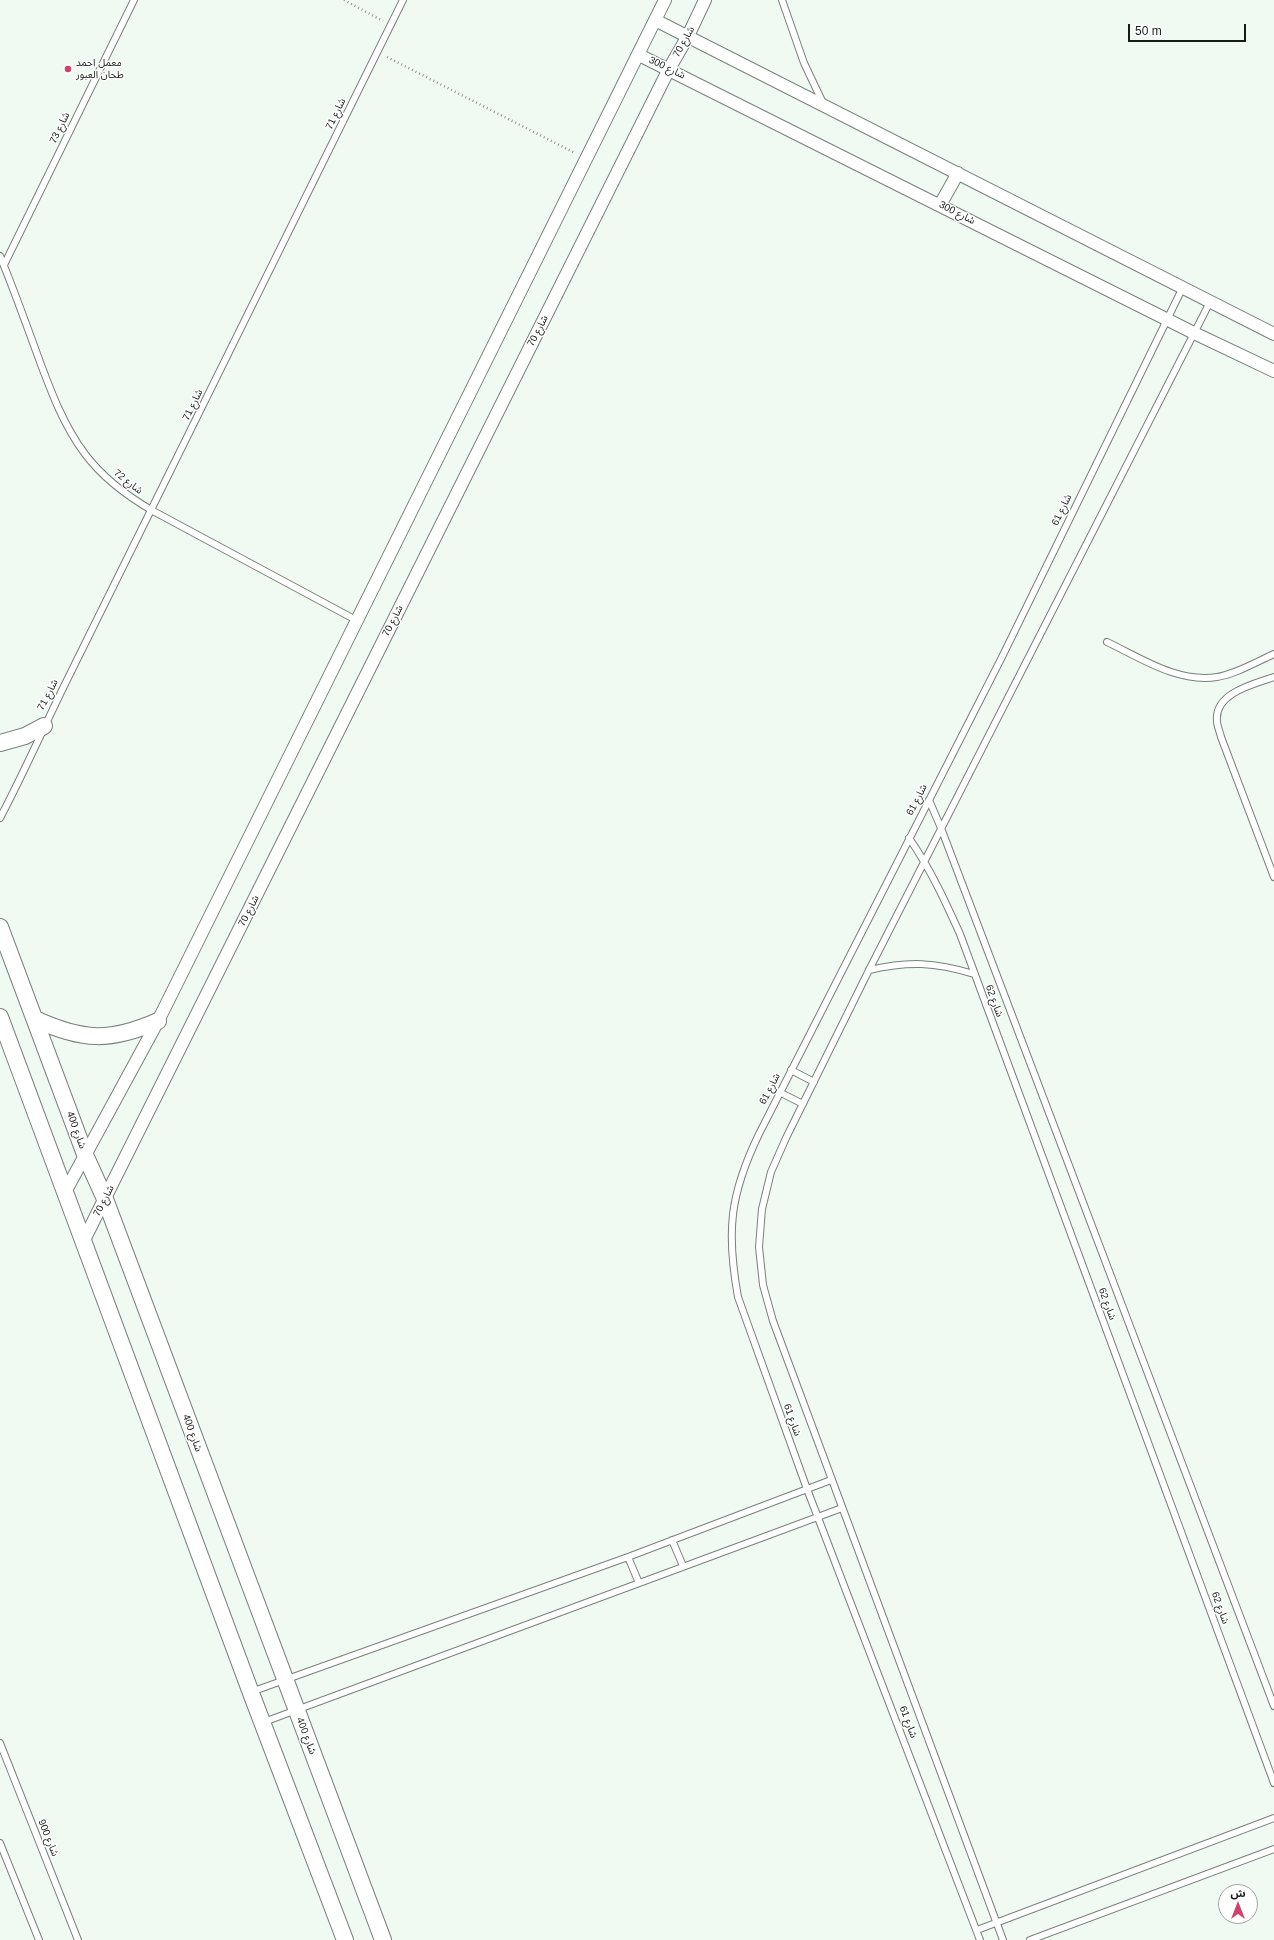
<!DOCTYPE html>
<html>
<head>
<meta charset="utf-8">
<style>
  body { margin:0 }
  #map { position:relative; width:1274px; height:1940px; overflow:hidden; background:#f0faf3; font-family:Helvetica,"Noto Sans Arabic",sans-serif }
  canvas { display:block }
  .north { position:absolute; left:1218px; top:1884px; width:40px; height:40px; box-sizing:border-box; background:#fff; border:1px solid #a2a4a3; border-radius:50%; rotate:0deg; font-size:11px; font-weight:700; line-height:16px; text-align:center; color:#171b18 }
  .north::after { content:''; display:block; margin:auto; width:14px; height:18px; background:#d0426e; clip-path:polygon(50% 0,100% 100%,50% 72%,0 100%) }
  .scale { position:absolute; left:1128px; top:24px; width:118px; height:18px; box-sizing:border-box; border:2px solid #171b18; border-top:0; padding-left:5px; font-size:12px; line-height:14px; white-space:nowrap; color:#171b18; -webkit-text-stroke:3px #fff; paint-order:stroke }
</style>
</head>
<body>
<div id="map">
<canvas width="1274" height="1940"></canvas>
<div class="north">ش</div>
<div class="scale">50 m</div>
</div>
<script>
const c = document.querySelector('canvas').getContext('2d');
c.lineJoin = 'round';
function strokePath(path, color, width, dash) { c.strokeStyle = color; c.lineWidth = width; c.lineCap = dash ? 'butt' : 'round'; c.setLineDash(dash || []); c.stroke(path); }
function write(font, color, halo, rows, align = 'center') {
  c.font = font + ' Helvetica,"Noto Sans Arabic",sans-serif'; c.lineWidth = 3; c.setLineDash([]); c.textBaseline = 'middle'; c.strokeStyle = halo; c.fillStyle = color; for (const [text, x, y, turn = 0] of rows) {
    c.save(); c.translate(x, y); c.rotate((+turn || 0) * Math.PI / 180); c.textAlign = isNaN(turn) ? turn : align; if (halo) c.strokeText(text, 0, 0); c.fillText(text, 0, 0); c.restore();
  }
}
const service = new Path2D(`
  M782,0L804,63L823,103
  M0,256C14,290 27,326 40,362C52,394 64,426 85,454C103,478 127,496 153,511L356,620
  M4,265L134,0
  M1107,642C1141,658 1177,683 1217,677C1236,674 1256,662 1274,654
  M1274,677C1254,684 1214,693 1217,721C1217,726 1220,732 1221,737L1274,877
  M929,800L941,828L1274,1706
  M0,818C25,771 46,722 70,674C183,450 293,225 403,0
  M909,838C930,868 945,901 960,934L1274,1783
  M869,970C909,961 934,962 974,974
  M791,1070L814,1082
  M779,1092L803,1104
  M672,1540L683,1566
  M628,1557L639,1583
  M251,1692L628,1557L831,1480
  M264,1722L842,1508
  M0,1743L78,1940
  M0,1843L39,1940
  M977,1930L1274,1818
  M980,1940L807,1489L738,1297C726,1231 730,1194 759,1134L1002,657L1183,287
  M1003,1940L773,1321L763,1285L759,1247L762,1209L771,1172L786,1138L869,970L1210,302
  M1030,1940L1274,1849`);
const minor = new Path2D(`
  M655,20L1274,334
  M639,55L1194,333L1274,371
  M940,205L958,173
  M64,1194L158,1021L665,0
  M83,1242L669,69L688,36L705,0`);
const tertiary = new Path2D(`
  M0,743L25,736L44,726
  M0,927L86,1157L105,1199L383,1940
  M0,1017L251,1693L345,1940
  M35,1019C83,1041 110,1042 158,1021`);
strokePath(service, '#78817b', 8);
strokePath(minor, '#78817b', 14);
strokePath(tertiary, '#78817b', 18);
strokePath(new Path2D(`
  M344,0L383,21
  M387,57L575,153`), '#909892', 2.5, [1, 3]);
strokePath(service, '#fff', 6);
strokePath(minor, '#fff', 12);
strokePath(tertiary, '#fff', 16);
for (const [x, y, r, color] of [
  [68,69,4,"#d0426e"]
]) { const dot = new Path2D(); dot.arc(x, y, r, 0, 2 * Math.PI); c.fillStyle = color; c.fill(dot); strokePath(dot, '#fff', 1.5); }
write('10px', '#171b18', '#fff', [
  ["شارع 70",684,42,-61],
  ["شارع 300",667,68,26],
  ["شارع 71",336,114,-64],
  ["شارع 73",60,128,-64],
  ["شارع 300",957,213,27],
  ["شارع 70",538,331,-63],
  ["شارع 71",193,405,-64],
  ["شارع 72",128,482,38],
  ["شارع 61",1062,510,-64],
  ["شارع 70",393,621,-63],
  ["شارع 71",48,695,-63],
  ["شارع 61",917,800,-63],
  ["شارع 70",249,911,-63],
  ["شارع 62",994,1001,70],
  ["شارع 61",770,1089,-63],
  ["شارع 400",76,1130,70],
  ["شارع 70",104,1201,-63],
  ["شارع 62",1107,1304,70],
  ["شارع 61",792,1420,70],
  ["شارع 400",192,1433,70],
  ["شارع 62",1220,1608,70],
  ["شارع 61",908,1722,69],
  ["شارع 400",306,1736,69],
  ["شارع 900",48,1838,68]
]);
write('10px', '#171b18', '#fff', [
  ["معمل احمد",76,63],
  ["طحان العبور",76,75]
], 'left');
</script>
</body>
</html>
